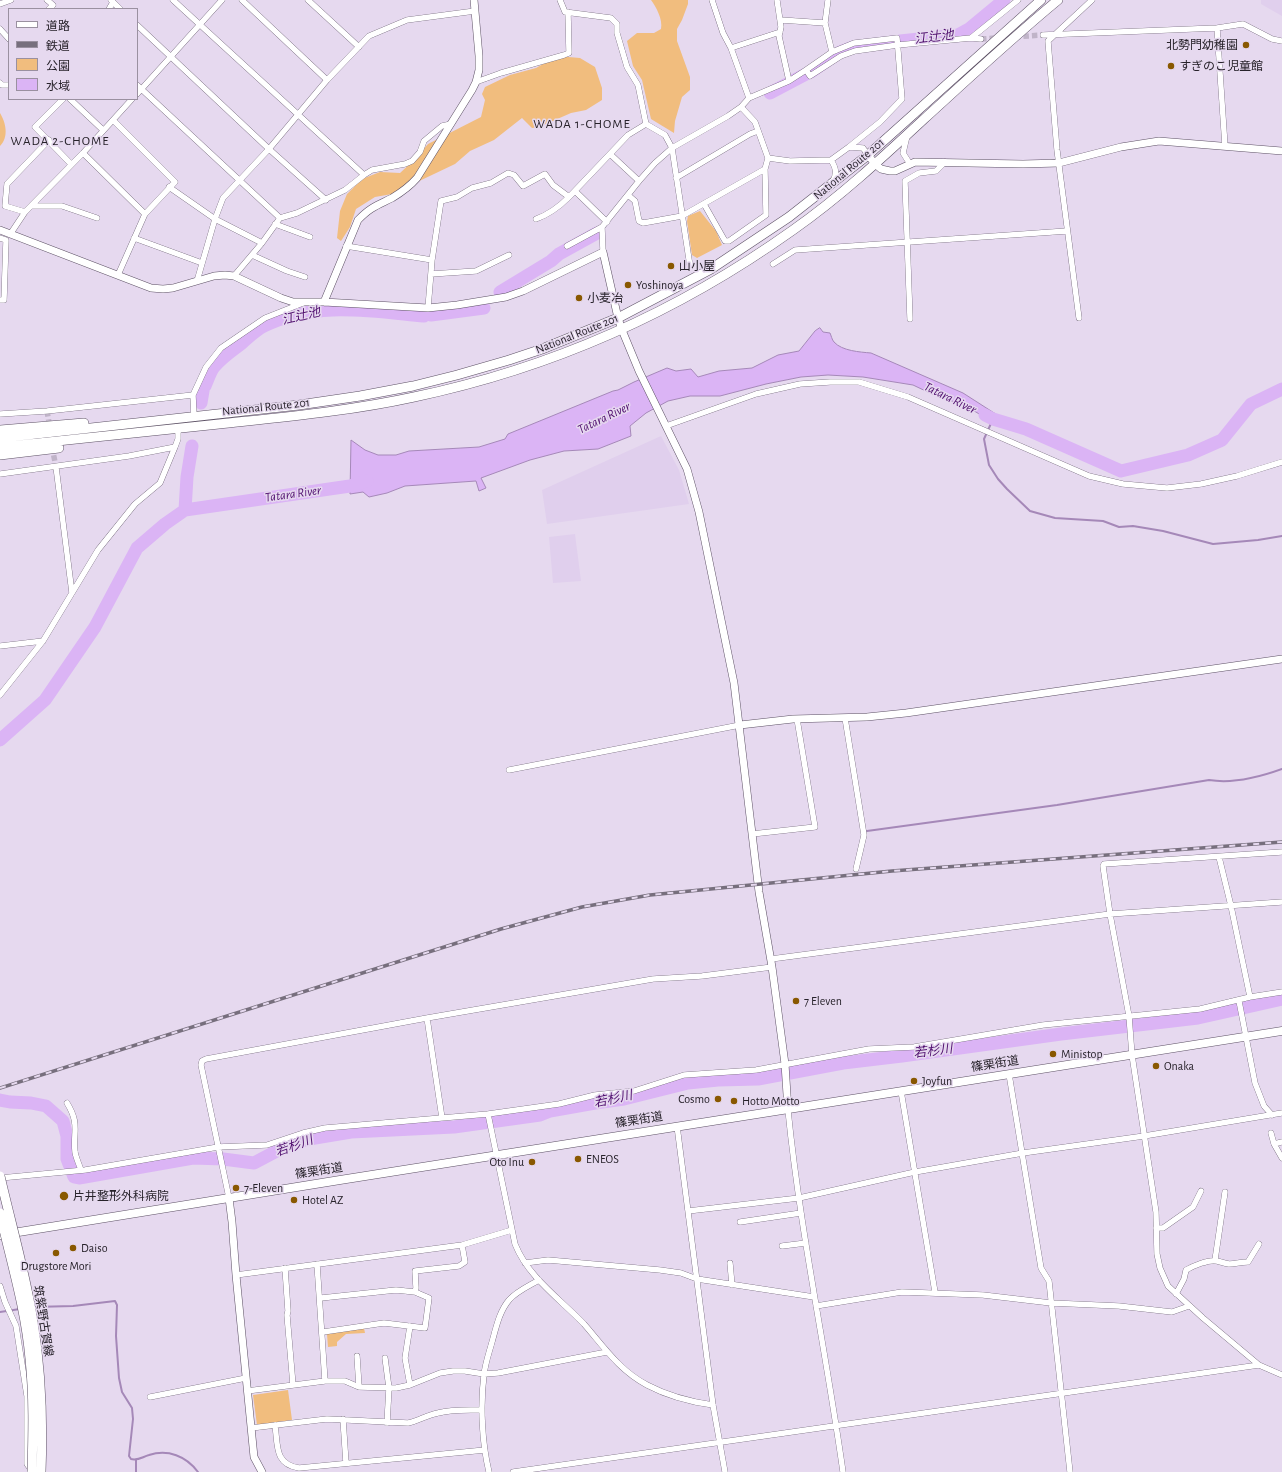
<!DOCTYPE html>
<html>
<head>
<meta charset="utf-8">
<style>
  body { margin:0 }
  #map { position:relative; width:1282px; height:1472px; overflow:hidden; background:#e6d9ef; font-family:"Alegreya Sans","Noto Sans JP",sans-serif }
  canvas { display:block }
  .legend { position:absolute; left:8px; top:8px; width:130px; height:92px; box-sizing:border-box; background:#e6d9ef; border:1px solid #9a90a0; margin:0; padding:5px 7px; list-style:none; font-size:12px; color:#27222a }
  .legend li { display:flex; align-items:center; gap:8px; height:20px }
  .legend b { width:20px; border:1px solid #9a90a0 }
</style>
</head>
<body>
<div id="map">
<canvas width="1282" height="1472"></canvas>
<ul class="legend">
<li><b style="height:5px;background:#fff"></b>道路</li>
<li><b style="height:5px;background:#776f7d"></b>鉄道</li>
<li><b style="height:11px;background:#f1bd7e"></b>公園</li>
<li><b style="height:11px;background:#dbb4f5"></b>水域</li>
</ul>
</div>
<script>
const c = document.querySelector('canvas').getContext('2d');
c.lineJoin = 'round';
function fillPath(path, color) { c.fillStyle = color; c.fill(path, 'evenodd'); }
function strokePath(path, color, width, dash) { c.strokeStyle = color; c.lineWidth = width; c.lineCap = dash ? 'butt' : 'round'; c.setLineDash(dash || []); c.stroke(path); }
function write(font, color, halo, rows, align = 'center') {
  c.font = font + ' "Alegreya Sans","Noto Sans JP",sans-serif'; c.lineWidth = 3; c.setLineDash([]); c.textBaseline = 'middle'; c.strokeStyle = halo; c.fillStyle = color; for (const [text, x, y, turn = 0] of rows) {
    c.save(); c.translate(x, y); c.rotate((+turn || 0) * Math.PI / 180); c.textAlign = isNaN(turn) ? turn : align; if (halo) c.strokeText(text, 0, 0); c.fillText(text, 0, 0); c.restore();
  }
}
fillPath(new Path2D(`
  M1261,0H1282V16L1261,4Z
  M661,436L679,470L689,504L547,524L542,490Z
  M575,534L581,581L553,583L549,537Z`), '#e0cfed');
fillPath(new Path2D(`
  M651,0H688V4L682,20L677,29V41L690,77V90L682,97L675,121L674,133L651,119L642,80L633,66L627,41L637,33H654L661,29C663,19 656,7 651,0Z
  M557,56L580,58L595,67L602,88V100L586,110L571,113L539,127L532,128L522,118L494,140L470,151L455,164L392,194L375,197L356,209L350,227L341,241L337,238L340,211L347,194L362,179L380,172L400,173L415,159L428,144L481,117L485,100L482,94L485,87L510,75L536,68Z
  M0,113C6,123 9,137 0,146Z
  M700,211L716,231L722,245L697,258L692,255L687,221L688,216Z
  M364,1328L365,1333L346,1334L337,1342V1346L328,1347L327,1334Z
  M288,1390L292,1420L257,1425L253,1395Z`), '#f1bd7e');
const water = new Path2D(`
  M820,328L823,332L830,333C831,335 832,340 834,342C842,351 860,352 871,353L963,393L1002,418L999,426L966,406L932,394L913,385L863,377L828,375L801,377L766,384L720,396H690L668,401L646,413L630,426L631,436L598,449L564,451L530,460L481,478L486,488L479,491L476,481L405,486L387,493L369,497L363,492L350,494L351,440L365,450L378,455H396L409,451L479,447L505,439L508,434L613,391L618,390L634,382L667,368L676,371L691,369L698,377L719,371L752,368L778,355L799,351L815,331Z`);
fillPath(water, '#dbb4f5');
strokePath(water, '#a588b8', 1);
strokePath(new Path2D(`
  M993,419L984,439L989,465L998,479L1007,489L1030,511L1055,518L1103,521L1119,527L1133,526L1163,531L1213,544L1258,540L1282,536
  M867,831L1057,805L1209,780C1233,784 1260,777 1282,769
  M33,1307L73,1306L115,1301L117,1305L116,1336L119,1378L122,1392L132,1408L133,1419L129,1456L131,1459C138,1461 142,1457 149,1455C168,1449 186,1456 198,1472
  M0,1312L20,1309
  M136,1472V1460`), '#a588b8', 2);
strokePath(new Path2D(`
  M900,41L958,35L969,29L1004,0
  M811,72L840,52L853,47L894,42
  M770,93L806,74
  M500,292L551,261L559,254L597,233
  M431,315L484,308
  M205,386C208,380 210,372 214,367C222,357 233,350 242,343C249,337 256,330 264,326C315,301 370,311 424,316
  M201,403L203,391
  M985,415L993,419L1026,429L1121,471L1188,455L1222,440L1251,404L1282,389
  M185,510L187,477L192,446
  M0,740L45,700L95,627L137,548L165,524L185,510L350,486L367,481
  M0,1100L10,1102L31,1103L46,1106L63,1121L67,1136V1159L74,1177L79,1178L193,1158L223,1159L254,1163L288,1145L309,1139L351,1132L454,1127L540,1115L550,1111L595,1103L624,1099L688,1083L718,1080L758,1079L843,1063L902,1056L1061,1034L1198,1018L1282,999`), '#dbb4f5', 13);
strokePath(new Path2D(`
  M981,39L1043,35
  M47,411L50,428
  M52,447L56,467`), '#c0b4c8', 5.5, [5.5, 3]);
const minor = new Path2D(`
  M47,0L53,5L49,9
  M111,0L120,9
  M173,0L364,175
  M242,0L327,80
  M308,0L359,47
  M560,0L565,12L611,18L617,24V33L627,67L638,85L646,124L665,135L672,148L690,266
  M712,0L723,33L731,48L749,98
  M777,0L781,27L779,36L789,81
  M0,4L11,0
  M109,9L113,2
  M781,20L825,23L832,52
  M825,23L828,0
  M137,25L269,149L326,200
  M1217,28L1243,24L1272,39L1282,41
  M0,29L9,39
  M1043,35L1217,28L1225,146
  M971,38L1018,0
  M731,48L780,32
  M806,70L832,52L854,43L897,38L902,99L880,122L849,147
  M476,82L501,73L564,55L569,53L568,12
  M0,83L2,85H9
  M137,85L280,218
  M137,94L222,0
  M63,99L35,127L71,164
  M70,99L103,130
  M741,107L755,122L768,158L790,161L831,160L849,147L863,148L868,155
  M113,120L175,182L145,214L118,275
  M907,136L903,153L910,164
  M83,153L145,214
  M610,154L639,181
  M831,160C836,168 837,173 833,181
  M676,178L750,134L758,131
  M169,187L215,219L262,243
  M575,191L607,222
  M628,195L635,201L639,221L643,223L682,216L765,169L768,158
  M704,204L725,241H729L766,215L765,169
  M32,206H62L97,218
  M25,212L5,206L7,184L49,140
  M536,219C550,214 559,207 569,197
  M275,224L310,237
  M11,233L25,212L83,153L132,99
  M0,238L6,240L4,300H0
  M134,238L202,263
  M346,246L432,260
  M567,246L602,227
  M603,252L602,227L639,181L655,163L672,148L728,116L741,107L749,98L789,81L806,70L810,76L841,56L855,51L898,45L971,38L981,39
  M252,255L287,271L305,277
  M773,264L795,250L1067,231
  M431,274L476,271L509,255
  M234,276L262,243L280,218L297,213L345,190L364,175L372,170L405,164L412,161L420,152L424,141L442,126L451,124
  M197,281L215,219L223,198L269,149L327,80L369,36L407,20L475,11
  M428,308L432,260L441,201L457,197L472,188L491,183L508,173L514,175L523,186L545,174L553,185L569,197L628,135L646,124
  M1079,318L1057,150L1048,41L1092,0
  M910,319L905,181L919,173L936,171L945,162
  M0,414L47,411L193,395
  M194,417L193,395L206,367L221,348L265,318L303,303
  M666,426L756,394L800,384L830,382H859L908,397L1089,476L1123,484L1167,488L1201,484L1237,476L1282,462
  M56,467L72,593
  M0,474L129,456L175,447
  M0,646L43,641
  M0,695L43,641L98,550L135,504L160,483L175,447L178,439V428
  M845,718L864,835L856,869
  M509,770L740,725
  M752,834L815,827L797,719
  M1282,852L1104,864L1103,866L1110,914L1129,1016L1132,1055L1156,1212L1157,1254L1160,1268L1168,1286L1203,1318L1259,1365L1282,1375
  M1219,857L1231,906L1250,997
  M771,959L1110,914L1282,902
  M1239,1001L1255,1083L1264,1106L1272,1115
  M427,1018L442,1118
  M1009,1074L1041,1268L1049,1281L1070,1472
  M901,1091L935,1292
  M67,1103C80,1124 73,1131 75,1152C76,1158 79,1164 81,1170
  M788,1110C800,1231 826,1351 843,1472
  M488,1114L515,1244C528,1277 560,1299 584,1324C604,1347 619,1370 647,1385C666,1395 691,1402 713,1405
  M677,1126L713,1405L725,1472
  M1271,1133L1274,1144
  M1282,1142L1274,1144L1282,1158
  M0,1178L85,1170L218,1147L267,1145L303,1133L325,1128L488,1114L559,1104L595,1095L634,1091L684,1075L756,1070L869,1049L914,1047L1043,1025L1200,1009L1250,997L1282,992
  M229,1198L201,1065L202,1061L206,1059L427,1018L653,979L702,976L772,967
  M688,1211L799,1198L915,1172L1023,1153L1144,1136L1282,1113
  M740,1222L801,1213
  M1156,1228H1163L1193,1207L1201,1191
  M782,1246L806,1243
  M1215,1260L1225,1192
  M525,1263L548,1260L660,1270L681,1273L697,1279L814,1297
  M730,1263L732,1285
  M317,1264L325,1381
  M285,1268L288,1311L287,1315L293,1385
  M236,1275L462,1245L512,1230
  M0,1286L5,1302L16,1326L27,1396V1464L32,1471
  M415,1292L416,1288L415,1271L459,1266L465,1262L462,1245
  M1176,1294L1184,1279L1186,1270C1193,1266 1209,1259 1217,1261C1221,1262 1224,1263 1229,1264C1235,1264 1241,1262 1248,1262L1259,1244
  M321,1298L396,1290L415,1292L429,1298L425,1328L384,1323L323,1332
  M816,1306L902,1292L983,1295L1051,1303L1119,1306L1172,1312L1189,1306
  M410,1326L405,1358L410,1385
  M357,1356L359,1387
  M385,1358L389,1388L387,1423
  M247,1391L325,1381H345L359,1387L396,1388L410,1385L440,1373L453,1371H465L484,1374L498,1373L607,1352
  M150,1397L246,1378
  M343,1419L346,1463
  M275,1425C278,1445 274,1464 299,1468L485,1450
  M251,1428L327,1419L408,1423C418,1421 427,1415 438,1413C452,1409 467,1410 482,1410
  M489,1472C482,1443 480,1405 484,1375C485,1364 489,1353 492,1342C496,1328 499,1312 509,1300C517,1291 529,1286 539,1280
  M513,1472L1259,1365`);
const tertiary = new Path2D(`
  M868,155L875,164L881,169L890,171H895L915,162L1023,164L1059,163L1121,147L1159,141L1282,151
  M0,230L151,288L163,289L173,288L214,276L225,275L234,276L281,298L293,302H324L428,308L457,305L506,297L523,291L603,252L618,318L622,330L639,371L687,469L699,512L734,683L759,892L772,967L785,1064L788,1110
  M324,302L358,220C371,207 376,206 392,198C402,192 410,186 417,178L472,90L476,82L479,70V56L474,0
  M740,725L793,719L867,717L906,713L1282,659
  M229,1198L232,1222L236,1275L254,1457L262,1472`);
const secondary = new Path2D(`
  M0,1235L340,1180L1282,1031`);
const trunk = new Path2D(`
  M0,430L84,423
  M0,438L299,405L360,396L413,386L457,375L509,360L542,349L618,318L711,269L789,217L868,155L1041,0
  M0,447C73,440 146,432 219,424C284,417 350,411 414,397C552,368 678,312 793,230C840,197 882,158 924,119C968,79 1012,38 1058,0
  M0,455L59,448`);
strokePath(minor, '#5d5165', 6);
strokePath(tertiary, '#5d5165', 8);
strokePath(secondary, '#5d5165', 9);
strokePath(trunk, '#5d5165', 10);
strokePath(minor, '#fff', 5.5);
strokePath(tertiary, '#fff', 7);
strokePath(secondary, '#fff', 8);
strokePath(trunk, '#fff', 9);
const rail = new Path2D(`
  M0,1088L501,929L582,907L650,895L892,871L1282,842`);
strokePath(rail, '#776f7d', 3.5);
strokePath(rail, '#e6d9ef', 2, [6]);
const primaryBridge = new Path2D(`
  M0,1176C11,1224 25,1272 33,1321C41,1371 43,1421 41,1472
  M0,1213C11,1261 26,1310 30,1359C34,1397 33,1434 32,1472`);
strokePath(primaryBridge, '#5d5165', 10, []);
strokePath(primaryBridge, '#fff', 9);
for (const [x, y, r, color] of [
  [1246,45,4,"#895800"],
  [1171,66,4,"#895800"],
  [671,266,4,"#895800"],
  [628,285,4,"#895800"],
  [579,298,4,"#895800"],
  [796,1001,4,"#895800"],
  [1053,1054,4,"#895800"],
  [1156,1066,4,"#895800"],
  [914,1081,4,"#895800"],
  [718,1099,4,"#895800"],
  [734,1101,4,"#895800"],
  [578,1159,4,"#895800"],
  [532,1162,4,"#895800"],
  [236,1188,4,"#895800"],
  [64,1196,5,"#895800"],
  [294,1200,4,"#895800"],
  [73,1248,4,"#895800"],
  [56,1253,4,"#895800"]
]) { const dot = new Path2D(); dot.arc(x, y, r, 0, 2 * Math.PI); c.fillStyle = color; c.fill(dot); strokePath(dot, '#e6d9ef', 1.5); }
write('12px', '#27222a', '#e6d9ef', [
  ["北勢門幼稚園",1238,45,"right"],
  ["すぎのこ児童館",1179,66],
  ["山小屋",679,266],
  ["Yoshinoya",636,285],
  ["小麦冶",587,298],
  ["7 Eleven",804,1001],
  ["Ministop",1061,1054],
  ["Onaka",1164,1066],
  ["Joyfun",922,1081],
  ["Cosmo",710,1099,"right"],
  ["Hotto Motto",742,1101],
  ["ENEOS",586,1159],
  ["Oto Inu",524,1162,"right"],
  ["7-Eleven",244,1188],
  ["片井整形外科病院",73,1196],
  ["Hotel AZ",302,1200],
  ["Daiso",81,1248],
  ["Drugstore Mori",56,1266,"center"]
], 'left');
write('12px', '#27222a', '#e6d9ef', [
  ["National Route 201",849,169,-40],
  ["National Route 201",577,334,-22],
  ["National Route 201",266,407,-6],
  ["篠栗街道",995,1064,-9],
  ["篠栗街道",639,1120,-9],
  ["篠栗街道",319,1171,-9],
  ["筑紫野古賀線",43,1321,81]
]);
write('italic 13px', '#500f6f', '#e6d9ef', [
  ["江辻池",934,37,-7],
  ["江辻池",301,316,-13],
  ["Tatara River",950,398,26],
  ["Tatara River",604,418,-26],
  ["Tatara River",293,494,-8],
  ["若杉川",933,1051,-7],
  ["若杉川",613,1099,-12],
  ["若杉川",294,1146,-20]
]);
c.letterSpacing = '1px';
write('13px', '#27222a', '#e6d9ef', [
  ["WADA 1-CHOME",582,124],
  ["WADA 2-CHOME",60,141]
]);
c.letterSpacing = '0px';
</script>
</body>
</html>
